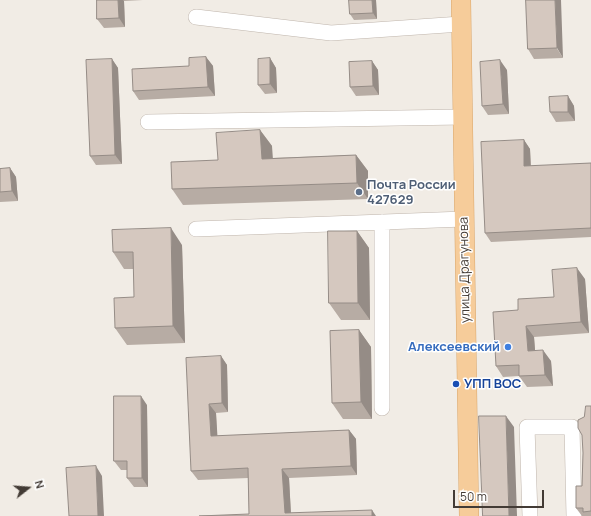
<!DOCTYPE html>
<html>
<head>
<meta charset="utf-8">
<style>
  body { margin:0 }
  #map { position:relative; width:591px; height:516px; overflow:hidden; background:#f1ece5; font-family:Manrope,sans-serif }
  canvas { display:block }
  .north { position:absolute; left:8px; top:468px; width:40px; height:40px; -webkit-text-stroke:3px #fff; paint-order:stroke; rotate:73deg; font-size:11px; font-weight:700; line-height:16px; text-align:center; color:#433b35 }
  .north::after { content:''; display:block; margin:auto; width:14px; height:18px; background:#433b35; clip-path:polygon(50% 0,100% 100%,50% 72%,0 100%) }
  .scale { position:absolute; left:453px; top:490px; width:91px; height:18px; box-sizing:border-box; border:2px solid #433b35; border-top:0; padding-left:5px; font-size:12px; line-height:14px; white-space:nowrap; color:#433b35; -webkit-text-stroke:3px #fff; paint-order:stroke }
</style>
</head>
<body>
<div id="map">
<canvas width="591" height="516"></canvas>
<div class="north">N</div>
<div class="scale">50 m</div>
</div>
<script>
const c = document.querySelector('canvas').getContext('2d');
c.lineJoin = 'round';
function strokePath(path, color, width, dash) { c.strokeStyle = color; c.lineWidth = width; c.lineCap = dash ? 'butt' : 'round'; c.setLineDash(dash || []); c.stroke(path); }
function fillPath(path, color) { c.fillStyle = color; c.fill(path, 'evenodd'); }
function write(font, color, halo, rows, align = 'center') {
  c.font = font + ' Manrope,sans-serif'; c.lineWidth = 3; c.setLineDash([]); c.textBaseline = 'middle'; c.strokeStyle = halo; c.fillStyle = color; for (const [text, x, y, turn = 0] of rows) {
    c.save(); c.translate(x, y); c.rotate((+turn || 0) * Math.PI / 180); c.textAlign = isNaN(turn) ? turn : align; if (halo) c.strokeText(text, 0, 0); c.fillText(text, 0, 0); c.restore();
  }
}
const minor = new Path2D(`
  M196,17L331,33L461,24
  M148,122L463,117
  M196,229L464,219
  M382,408V222
  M530,516L527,427H572L574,516`);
const major = new Path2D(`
  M461,0L469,516`);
strokePath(minor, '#bfb5ac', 16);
strokePath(major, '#d9a66b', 20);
strokePath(minor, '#fff', 15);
strokePath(major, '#f6cc9a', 19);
fillPath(new Path2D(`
  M97,0H143L124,1L125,27L104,28L97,19Z
  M349,0H376L377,19L354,20L350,14Z
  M526,0L563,58L534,59L528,49Z
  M206,57L213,66L215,96L139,100L133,91L189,66Z
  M270,58L276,68L277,93L265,94L258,85Z
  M112,59L118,68L122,164L96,165L90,156Z
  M372,61L378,70L379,95L356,96L350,87Z
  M507,70L509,114L488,115L482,106Z
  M568,96L574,106L575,121L556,122L550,112Z
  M260,130L272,146V158L356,155L368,171V199L183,205L172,189L218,160Z
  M524,140L530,149L531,166L591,163V237L491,242L485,233Z
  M10,168L16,177L18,201L0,202V169Z
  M357,231L369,248L370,320H341L329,303Z
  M182,245L185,343L127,345L115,328L134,297V269H124L113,252Z
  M585,279L589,333L534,337L535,351L551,361L553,386L527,387L519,376L503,377L496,366L518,310L554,297Z
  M359,330L371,347L372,419H343L332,403Z
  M221,356L227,365L228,412L216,413L217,436L349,430L356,439L357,475L289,478L291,513L376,516L249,514L248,478L198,480L191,471Z
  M147,405L148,487H134L127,478V470H121L114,461Z
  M591,406V516H582L576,508L582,486L583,453Z`), '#b7aca4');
fillPath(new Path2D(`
  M118,0H123L124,1L125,27L119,18Z
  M372,0H376L377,19L373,13Z
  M555,0H561L563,58L557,48Z
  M206,57L213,66L215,96L208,87Z
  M270,58L276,68L277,93L270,84Z
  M112,59L118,68L122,164L115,155Z
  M500,60L507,70L509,114L503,104Z
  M372,61L378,70L379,95L373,86Z
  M568,96L574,106L575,121L568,112Z
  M260,130L272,146L274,174L262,159Z
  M524,140L530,149L531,175L524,166Z
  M356,155L368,171V199L357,183Z
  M10,168L16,177L18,201L12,191Z
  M171,228L182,245L185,343L173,326Z
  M357,231L369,248L370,320L358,303Z
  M577,268L585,279L589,333L581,322Z
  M526,326L534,337L536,362L528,351Z
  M359,330L371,347L372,419L361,402Z
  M543,350L551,361L553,386L545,375Z
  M221,356L227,365L228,412L222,403Z
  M141,396L147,405L148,487L142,478Z
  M209,404L216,413L218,445L211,436Z
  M506,416L514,427L517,516H509Z
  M349,430L356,439L357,475L351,466Z
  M96,466L102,476L104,516H98Z
  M282,469L289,478L291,516L285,513Z
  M372,510L376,516H372Z`), '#958c86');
const building = new Path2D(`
  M97,0H118L119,18L97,19Z
  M349,0H372L373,13L350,14Z
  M526,0H555L557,48L528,49Z
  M206,57L208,87L133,91L132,69L189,66V58Z
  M270,58V84L258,85V59Z
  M112,59L115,155L90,156L86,60Z
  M500,60L503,104L482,106L480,62Z
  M372,61L373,86L350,87L349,62Z
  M568,96V112H550L549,97Z
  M260,130L262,159L356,155L357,183L172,189L171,162L218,160L216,133Z
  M524,140V166L591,163V228L485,233L481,142Z
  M10,168L12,191L0,192V169Z
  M171,228L173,326L115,328L114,298L134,297L133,252H113L112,230Z
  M328,231H357L358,303H329Z
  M577,268L581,322L526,326L528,351L543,350L545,375L519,376V365L496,366L493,312L518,310V299L554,297L552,270Z
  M359,330L361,402L332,403L330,331Z
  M221,356L222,403L209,404L211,436L349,430L351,466L282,469L285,513L372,510V516H199L249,514L248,468L191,471L186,358Z
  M114,396H141L142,478H127V461H114Z
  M586,406H591V511L583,512V508H576V486H582L583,453L582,435L578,428V420L584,417Z
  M479,416H506L509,516H483Z
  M96,466L98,516H69L66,468Z`);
fillPath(building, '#d5c8bf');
strokePath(building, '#958c86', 1);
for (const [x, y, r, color] of [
  [359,192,4,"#5c6f8a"],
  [508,347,4,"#3f7fe0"],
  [456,384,4,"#1a4fb4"]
]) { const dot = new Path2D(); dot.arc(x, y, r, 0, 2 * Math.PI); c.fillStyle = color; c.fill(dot); strokePath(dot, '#fff', 1.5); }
write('bold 13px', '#4e5e75', '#fff', [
  ["Почта России",367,185],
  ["427629",367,200]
], 'left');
write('13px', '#433b35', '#fff', [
  ["улица Драгунова",465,270,-91]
]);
write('bold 13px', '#366cbe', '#fff', [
  ["Алексеевский",500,347]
], 'right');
write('bold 13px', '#164399', '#fff', [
  ["УПП ВОС",464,384]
], 'left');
</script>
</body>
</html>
